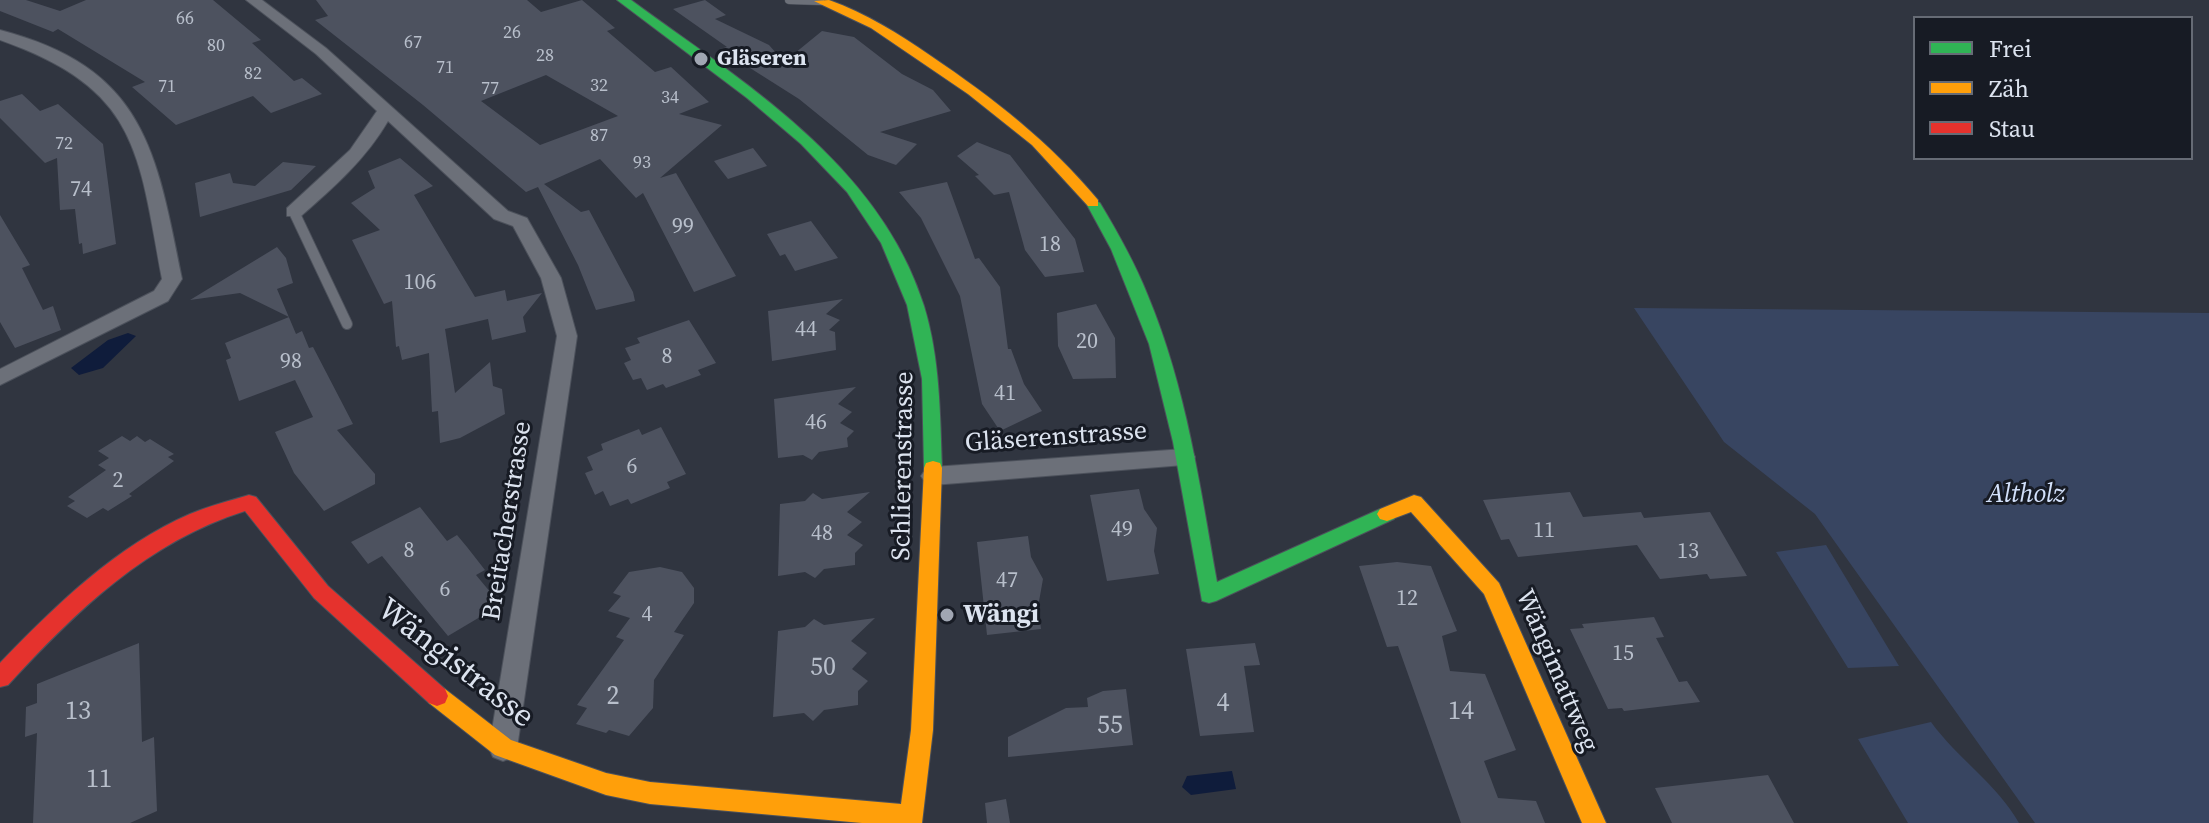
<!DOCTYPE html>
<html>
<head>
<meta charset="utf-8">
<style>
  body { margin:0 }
  #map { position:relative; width:2209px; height:823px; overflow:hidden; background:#303540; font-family:"Source Serif 4",serif }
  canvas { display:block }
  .legend { position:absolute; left:1913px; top:16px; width:280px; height:144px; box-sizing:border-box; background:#171b24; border:2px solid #666b75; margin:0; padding:10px 14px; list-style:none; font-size:24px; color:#dce3ef }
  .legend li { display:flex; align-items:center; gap:16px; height:40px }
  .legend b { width:40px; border:2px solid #666b75 }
</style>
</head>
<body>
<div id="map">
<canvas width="2209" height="823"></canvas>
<ul class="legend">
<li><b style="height:10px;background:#30b455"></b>Frei</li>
<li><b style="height:10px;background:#ff9f0a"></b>Zäh</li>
<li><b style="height:10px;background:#e5322d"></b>Stau</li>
</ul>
</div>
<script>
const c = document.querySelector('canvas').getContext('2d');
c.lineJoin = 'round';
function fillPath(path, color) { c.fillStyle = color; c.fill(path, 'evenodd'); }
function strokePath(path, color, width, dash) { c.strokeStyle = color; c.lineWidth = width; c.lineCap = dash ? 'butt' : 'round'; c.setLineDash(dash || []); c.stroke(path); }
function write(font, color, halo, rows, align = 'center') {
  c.font = font + ' "Source Serif 4",serif'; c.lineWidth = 6; c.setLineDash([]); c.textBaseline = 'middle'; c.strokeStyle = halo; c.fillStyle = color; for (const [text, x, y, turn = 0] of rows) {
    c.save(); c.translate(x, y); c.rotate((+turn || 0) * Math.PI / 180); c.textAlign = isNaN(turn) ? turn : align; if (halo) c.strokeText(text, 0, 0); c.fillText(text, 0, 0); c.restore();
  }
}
fillPath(new Path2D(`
  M1634,308L2209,313V823H2035L1815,514L1724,442Z
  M1826,545L1899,666L1848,668L1776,552Z
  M1931,722C1957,758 1998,785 2019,823H1908L1858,739Z`), '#384561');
fillPath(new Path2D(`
  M128,333L136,336L103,368L79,375L71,368L108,340Z
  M1232,771L1236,789L1191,795L1182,787L1187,776Z`), '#0f1c3b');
fillPath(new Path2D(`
  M0,0H26L60,11L86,0H213L261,40L252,43L294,81L302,78L322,94L271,113L253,96L176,125L132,87L145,82L58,29L53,32L0,11Z
  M316,0H527L541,12L582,0L615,28L607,31L655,72L671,67L709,102L679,114L722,125L660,178L676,173L736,276L694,292L643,193L636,198L600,159L544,184L581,212L589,210L633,292L635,301L596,310L578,265L538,187L526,192L423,105L315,20L328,16ZM546,75L618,116L540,145L481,101Z
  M705,0L726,15L715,19L769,45L784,62L822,31L854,37L902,74L933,90L951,111L880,132L917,144L896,165L868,155L799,99L720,49L727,47L673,9Z
  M22,94L40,111L58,104L103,144L116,244L83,254L82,243L79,244L75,209L60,210L57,158L45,163L0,118V101Z
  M977,142L1010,155L1075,239L1084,272L1045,277L1025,250L1009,192L994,195L975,176L979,175L957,156Z
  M753,148L767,166L728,179L714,161Z
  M400,158L433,186L414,195L475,297L505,290L507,301L542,293L523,317L526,332L492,340L488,319L445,329L455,393L490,362L493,386L502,389L505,414L460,438L440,443L438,411L432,412L429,353L402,360L399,346L396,347L392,301L384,304L352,240L380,230L351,203L375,188L368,171Z
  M283,162L316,166L291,190L200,217L195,183L230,173L233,183L255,186Z
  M947,182L975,259L979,258L1000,287L1008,349H1011L1024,384L1042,411L1000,431L982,404L960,296L921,218L899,192Z
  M0,215L30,265L22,268L43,310L53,306L61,330L15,348L0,322Z
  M811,221L838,258L795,271L785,254L780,256L767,234Z
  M277,247L286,258L293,283L277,289L296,334L302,331L309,348L313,347L353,424L337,430L375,474V484L324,511L294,473L275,432L313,417L295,380L239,401L226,360L231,358L225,343L289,317L240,293L190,300Z
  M843,299L826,314L840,320L829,330L835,332L836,350L772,361L768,311Z
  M1096,304L1115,338L1116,378L1073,379L1058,346L1057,313Z
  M689,320L716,363L698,370L701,375L666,388L663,384L647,390L641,378L633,380L624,363L631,360L625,348L640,343L637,338Z
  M856,387L838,404L852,412L840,423L854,431L847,438L848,447L819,452L812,460L803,455L778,458L774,399Z
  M661,427L686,474L667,482L670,488L631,504L628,499L610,506L603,491L595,495L585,473L593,470L587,457L603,450L601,444L639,429L642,435Z
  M122,436L130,441L137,436L145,442L150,439L174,454L168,457L174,461L129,494L132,496L108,511L103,508L87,518L67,506L75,501L68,497L106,470L98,465L109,458L98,451Z
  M1139,489L1144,509L1157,528L1154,551L1159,574L1107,581L1090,495Z
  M870,492L847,512L862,522L847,535L863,545L855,553V565L824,569L815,578L805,572L778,576L780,504L805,501L813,493L822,499Z
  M1570,492L1583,517L1641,512L1644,518L1710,512L1747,576L1710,579L1707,574L1660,579L1637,545L1518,557L1509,539L1501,540L1483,500Z
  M420,507L447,541L457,535L467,547L485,570L476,575L496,599L479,609L480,617L448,636L382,556L368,564L351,542Z
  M1028,536L1031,557L1043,579L1038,607L1041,629L987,635L977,542Z
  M1397,562L1431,566L1457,631L1442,636L1450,671L1485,674L1516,750L1484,761L1498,798L1536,801L1545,823H1461L1398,646L1387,647L1359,566Z
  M660,567L682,572L694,588V603L674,632L684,635L654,680L653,708L629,736L609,730L606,733L576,724L587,708L577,705L624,640L616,637L630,618L608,611L621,596L613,593L629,572Z
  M1654,617L1664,637L1656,638L1679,682L1687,681L1700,702L1624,711L1622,708L1608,709L1570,629L1584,628L1582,624Z
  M875,618L851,641L867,653L852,669L868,681L858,691V705L824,710L813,721L804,713L773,717L778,631L805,627L814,619L824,625Z
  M139,643L142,742L154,737L157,811L130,823H33L37,733L25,737L26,707L37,703V684Z
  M1255,643L1260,665L1244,666L1254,732L1200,736L1186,649Z
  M1126,689L1133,745L1008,757V737L1066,708L1088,707L1087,698L1103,691Z
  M1768,775L1794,823H1672L1655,788Z
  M1006,799L1010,823H987L985,803Z`), '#4d525f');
const laneFar1 = new Path2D(`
  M789,0L820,1`);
const lane = new Path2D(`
  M294,212L347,324`);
const street = new Path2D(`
  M246,0H262L326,48L508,211L527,218L561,278L577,336L517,748L513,757L503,761L493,757L489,748L557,336L541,278L513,226L494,219L388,121C366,159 333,188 301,216H287V208L350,150L377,111L316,54Z
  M0,30C145,68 156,150 182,279L168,301L0,385V369L154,291L162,279C138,149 138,89 0,40Z
  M1184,449L1192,451L1195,457L1192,463L1184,465L933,485L925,482L921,476L925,470L933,467Z`);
const fast = new Path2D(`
  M617,0H631C743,82 880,165 924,306C940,358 940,413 942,468L940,473H926L924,468L922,379L907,305L881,243L847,192L801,144L747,98Z
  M1093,199L1100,203C1118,233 1135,263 1148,296C1186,387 1200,486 1217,582L1380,509H1394L1397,514L1394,519L1216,601L1209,603L1202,601L1173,442L1149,344L1111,249L1086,203Z`);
const slow = new Path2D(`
  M829,0C866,13 899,34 931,56C993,98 1050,142 1098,200V206H1088L1032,145L968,94L871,28L814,1Z
  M933,461L940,463L942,468L933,730L922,823H862L650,804L606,795L495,755L429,703L426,696L429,689L437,686L445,689L511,740L606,773L650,782L901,804L911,730L924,468L926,463Z
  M1414,495L1421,497L1499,583L1606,823H1582L1484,594L1411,512L1387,521L1380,519L1377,514L1380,509Z`);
const jam = new Path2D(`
  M249,495L256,497L328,586L445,689L448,696L445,703L437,706L429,703L314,598L245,511C147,542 76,611 8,685L0,687V663C55,606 116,546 190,514C209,506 229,501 249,495Z`);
strokePath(laneFar1, '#4c515b', 9);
strokePath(lane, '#4c515b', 12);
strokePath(street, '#4c515b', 2);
strokePath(fast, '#4c515b', 2);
strokePath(slow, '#4c515b', 2);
strokePath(jam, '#4c515b', 2);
strokePath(laneFar1, '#6c7079', 8);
strokePath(lane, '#6c7079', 10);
fillPath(street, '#6c7079');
fillPath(fast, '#30b455');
fillPath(slow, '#ff9f0a');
fillPath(jam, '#e5322d');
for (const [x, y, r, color] of [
  [701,59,8,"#a0a6b2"],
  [947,615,8,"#a0a6b2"]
]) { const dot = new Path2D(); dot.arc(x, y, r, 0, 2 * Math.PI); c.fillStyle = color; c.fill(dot); strokePath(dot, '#171b24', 3); }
write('18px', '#b8bfcb', null, [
  ["66",185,19],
  ["26",512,33],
  ["67",413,43],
  ["80",216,46],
  ["28",545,56],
  ["71",445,68],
  ["82",253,74],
  ["32",599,86],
  ["71",167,87],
  ["77",490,89],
  ["34",670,98],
  ["87",599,136],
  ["72",64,144],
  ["93",642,163]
]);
write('bold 22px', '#dce3ef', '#171b24', [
  ["Gläseren",717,59]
], 'left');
write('22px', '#b8bfcb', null, [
  ["74",81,190],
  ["99",683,227],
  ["18",1050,245],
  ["106",420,283],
  ["44",806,330],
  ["20",1087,342],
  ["8",667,357],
  ["98",291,362],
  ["41",1005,394],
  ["46",816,423],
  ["6",632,467],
  ["2",118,481],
  ["49",1122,530],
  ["11",1544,531],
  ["48",822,534],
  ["8",409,551],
  ["13",1688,552],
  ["47",1007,581],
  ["6",445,590],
  ["12",1407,599],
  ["4",647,615],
  ["15",1623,654]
]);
write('26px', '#dce3ef', '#171b24', [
  ["Gläserenstrasse",1056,438,-4],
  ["Schlierenstrasse",904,466,-89],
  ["Breitacherstrasse",508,521,-81],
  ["Wängimattweg",1556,671,67]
]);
write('italic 26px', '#d3e1fb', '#171b24', [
  ["Altholz",2026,495]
]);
write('bold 26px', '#dce3ef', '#171b24', [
  ["Wängi",963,615]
], 'left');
write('26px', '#b8bfcb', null, [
  ["50",823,668],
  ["2",613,697],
  ["4",1223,704],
  ["13",78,712],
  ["14",1461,712],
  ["55",1110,726],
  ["11",99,780]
]);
write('32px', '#dce3ef', '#171b24', [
  ["Wängistrasse",455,664,38]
]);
</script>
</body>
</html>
